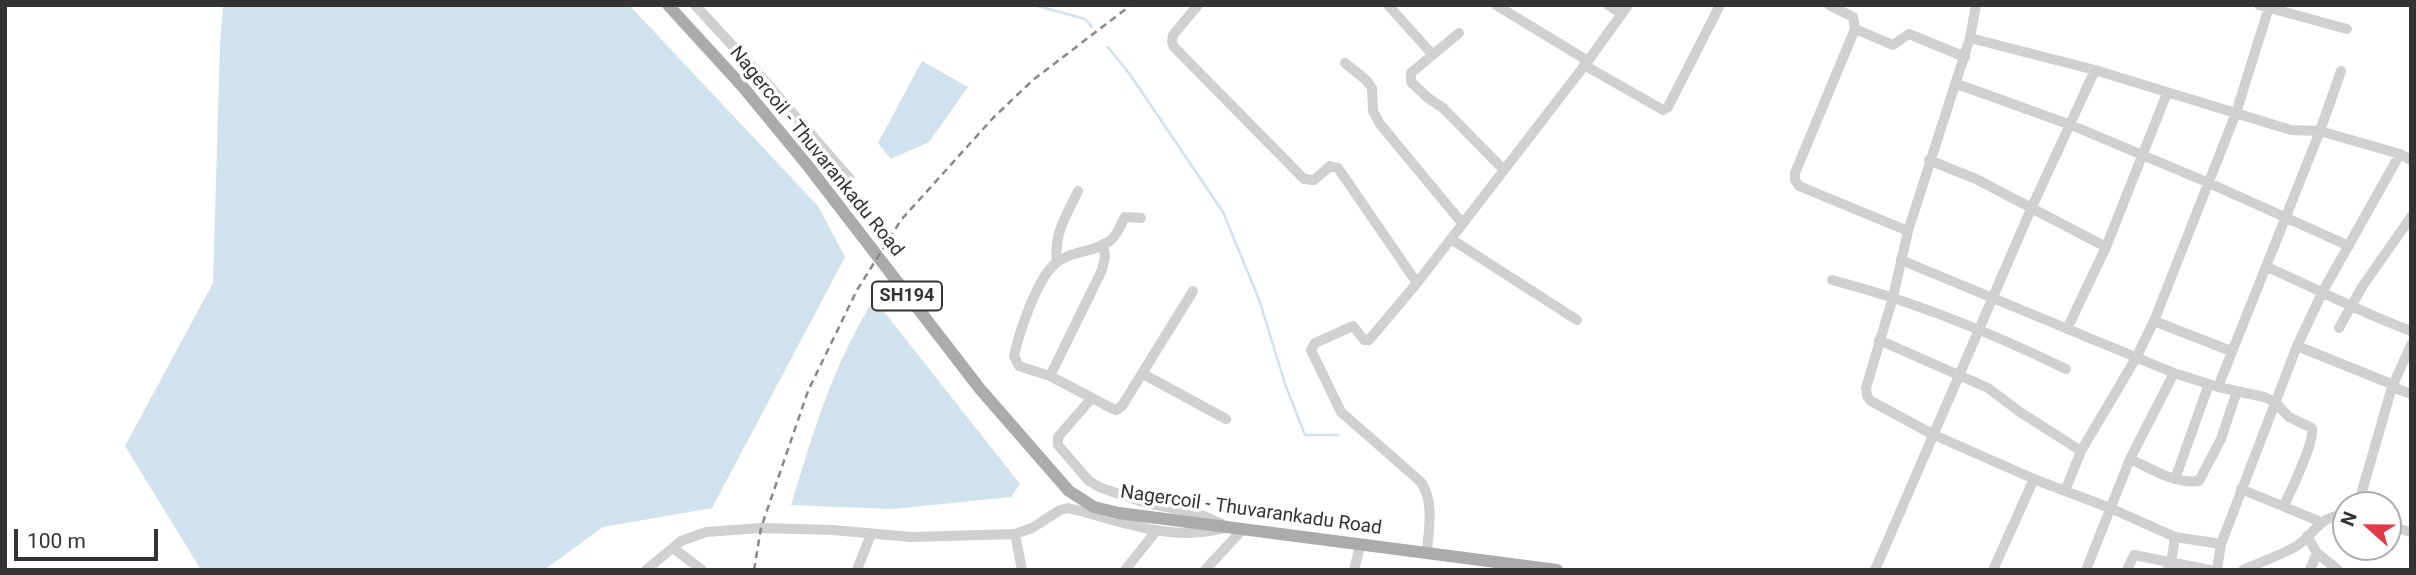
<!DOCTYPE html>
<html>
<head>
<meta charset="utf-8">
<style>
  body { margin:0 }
  #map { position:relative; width:2416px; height:575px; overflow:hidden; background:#fff; font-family:Roboto,sans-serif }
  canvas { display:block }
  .frame { position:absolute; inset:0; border:7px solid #333; pointer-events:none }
  .north { position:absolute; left:2332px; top:491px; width:70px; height:70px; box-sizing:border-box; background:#fff; border:2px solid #adadad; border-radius:50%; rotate:291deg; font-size:19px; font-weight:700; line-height:28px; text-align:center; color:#333 }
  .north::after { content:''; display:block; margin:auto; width:24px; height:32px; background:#e63946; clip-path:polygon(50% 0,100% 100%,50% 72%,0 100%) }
  .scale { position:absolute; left:14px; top:529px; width:144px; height:32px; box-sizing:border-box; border:4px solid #333; border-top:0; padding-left:9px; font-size:21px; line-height:24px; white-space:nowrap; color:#333; -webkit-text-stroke:5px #fff; paint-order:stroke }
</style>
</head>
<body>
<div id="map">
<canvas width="2416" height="575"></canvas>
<div class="frame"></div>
<div class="north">N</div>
<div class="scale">100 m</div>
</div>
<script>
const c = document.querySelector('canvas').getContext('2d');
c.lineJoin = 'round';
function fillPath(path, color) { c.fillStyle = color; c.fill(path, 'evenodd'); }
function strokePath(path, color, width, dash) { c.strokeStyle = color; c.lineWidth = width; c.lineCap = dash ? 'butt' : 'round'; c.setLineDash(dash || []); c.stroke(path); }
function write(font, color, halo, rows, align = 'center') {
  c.font = font + ' Roboto,sans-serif'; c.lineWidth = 7; c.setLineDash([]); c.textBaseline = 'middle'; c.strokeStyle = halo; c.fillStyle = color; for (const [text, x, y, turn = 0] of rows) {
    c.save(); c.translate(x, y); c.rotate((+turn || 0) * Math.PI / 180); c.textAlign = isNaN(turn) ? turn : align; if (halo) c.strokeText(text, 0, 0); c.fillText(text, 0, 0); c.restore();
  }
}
fillPath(new Path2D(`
  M223,5H629L818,206L845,257L712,508L603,527L544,570H201L125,446L213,283L220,44Z
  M922,61L968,87L929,142L891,159L878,143Z
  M874,299L1020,484L1011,497L893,509L791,505C814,430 832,367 874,299Z`), '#cfe2ee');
strokePath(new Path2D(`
  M1034,5L1085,19L1092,27
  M1108,47L1131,76L1223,212L1260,302L1285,384L1305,435H1338`), '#cfe2ee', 2.5);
strokePath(new Path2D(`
  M695,5L764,80L850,179
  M1198,5L1173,35L1172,42L1174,47L1304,179L1314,180L1330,166L1338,168L1417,283
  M1388,5L1432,54
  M1496,5L1588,61
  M1608,5L1622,14
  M1829,5L1853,17L1855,29L1893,45L1909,34L1965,57
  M2259,5L2347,29
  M1855,29L1795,173V180L1799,186L1908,231
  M1459,33L1411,73V82L1428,98L1443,108L1504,170
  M1970,38L1976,5
  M1345,63L1366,80L1372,88L1373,111L1380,124L1462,223
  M1584,65L1663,110L1668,107L1720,5
  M1957,84L2071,125L2209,183L2349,246
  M1929,160L1976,179L2106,247
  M1451,239L1577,320
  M1103,244L1105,257L1102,270L1050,376L1092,398L1058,437V445L1089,481L1101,488L1146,503L1197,513L1222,524
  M1901,260L2174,373L2130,459L2086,570
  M1057,262C1053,235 1067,214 1078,191
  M2267,267C2315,288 2362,313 2411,331
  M1832,280C1913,301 1992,333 2066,369
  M2154,321L2231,351
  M2339,328L2362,287L2411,217
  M2067,329L2106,247L2167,93
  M1879,340L1988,388L2020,412L2081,451
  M2297,346L2394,385
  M2174,373L2218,387L2264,397L2275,402L2289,417L2312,428C2315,442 2291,490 2284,506
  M1143,374L1226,419
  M1050,376L1019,366L1014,356C1019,333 1037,278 1056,263C1071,250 1095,253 1111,240C1118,234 1120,225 1125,217L1141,218
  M2218,387L2320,131L2341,71
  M2392,387L2411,394
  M1092,398L1113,409L1116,410L1122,406L1193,291
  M2130,459C2152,469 2174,484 2199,481L2221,439L2237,391
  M2034,479L2065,491L2081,451L2136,358L2154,321L2236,113L2269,7
  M2175,479L2209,384
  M2241,489L2321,522
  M2065,491L2110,508L2175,537L2221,544L2217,570
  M2358,505L2392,387L2411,345
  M2388,526L2411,532
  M1015,534L1022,570
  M2307,536L2317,553L2338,570
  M2221,544L2297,346L2323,291L2400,154
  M673,548L702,570
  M1427,554C1428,530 1435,504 1421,482L1341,412L1311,350L1315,343L1353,326L1364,340H1369L1417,283L1588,61L1628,5
  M646,570L681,541L706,532L761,528L833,530L911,537L1015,534L1032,528L1060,510L1068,508C1119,520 1168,542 1221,529
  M857,570L871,534
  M1125,570L1157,530
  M1205,570L1243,529
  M1354,570L1360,546
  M1875,570L2031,209L2095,70
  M1993,570L2034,479L1932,434L1871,401L1867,396L1866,388L1893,297L1908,231L1970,38L2095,70L2291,130L2320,131L2400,154L2411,160
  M2127,570L2134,555L2210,570
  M2167,570L2171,563L2175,537
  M2243,570C2260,562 2279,556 2295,547C2313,537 2322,511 2346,517
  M2310,570L2317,553`), '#d0d0d0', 10);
strokePath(new Path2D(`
  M668,5L743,87L808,166L980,389L1069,491L1094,507L1119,513L1557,570`), '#ababab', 12);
strokePath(new Path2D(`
  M754,570L761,528L808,391L857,290L901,220L993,118L1033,80L1131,5`), '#888', 2.5, [7, 5]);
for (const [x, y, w] of [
  [907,296,70]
]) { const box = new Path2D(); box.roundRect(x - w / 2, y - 14.5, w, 29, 5); c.fillStyle = '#fff'; c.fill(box); strokePath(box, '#333', 2); }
write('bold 18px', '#333', null, [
  ["SH194",907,296]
]);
write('19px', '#333', '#fff', [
  ["Nagercoil - Thuvarankadu Road",816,152,51],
  ["Nagercoil - Thuvarankadu Road",1251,511,8]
]);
</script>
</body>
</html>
